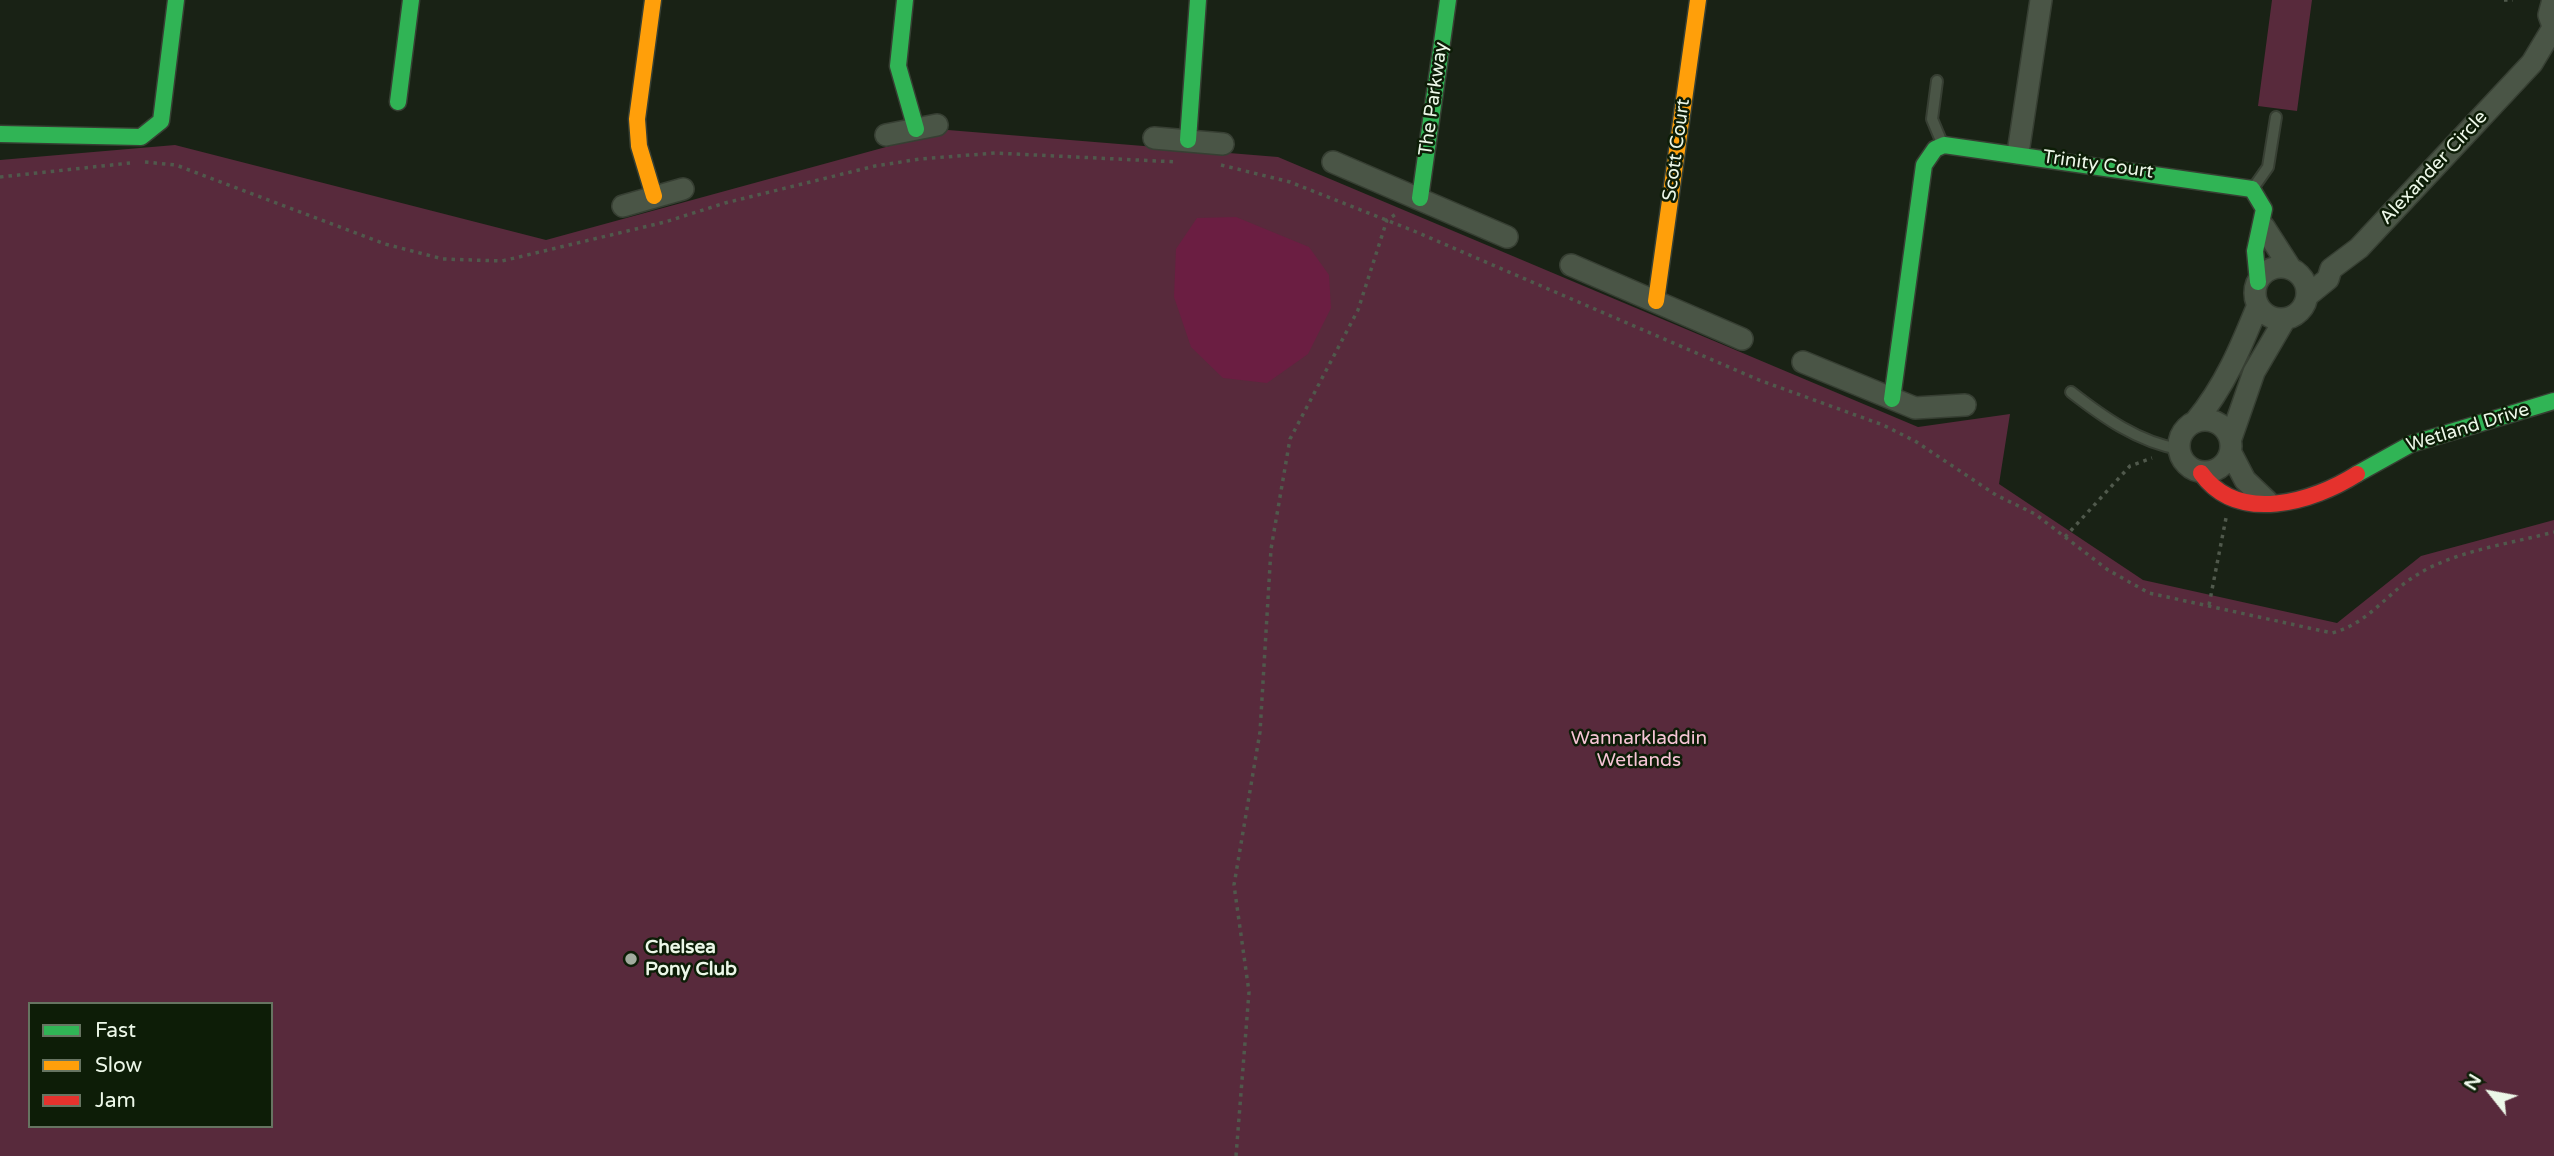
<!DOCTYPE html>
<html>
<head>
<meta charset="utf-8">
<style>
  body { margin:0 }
  #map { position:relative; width:2554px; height:1156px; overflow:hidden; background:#192215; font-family:"Varela Round",sans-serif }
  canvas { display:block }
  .legend { position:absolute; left:28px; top:1002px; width:245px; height:126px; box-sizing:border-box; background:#0d1d07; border:2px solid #667461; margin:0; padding:9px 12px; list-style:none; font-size:21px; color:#ecf7e8 }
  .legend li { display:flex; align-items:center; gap:14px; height:35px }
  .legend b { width:35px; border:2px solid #667461 }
  .north { position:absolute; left:2456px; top:1058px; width:70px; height:70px; -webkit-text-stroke:5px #0d1d07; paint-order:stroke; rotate:301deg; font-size:19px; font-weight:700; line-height:28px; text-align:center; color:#ecf7e8 }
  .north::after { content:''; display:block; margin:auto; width:24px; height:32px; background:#ecf7e8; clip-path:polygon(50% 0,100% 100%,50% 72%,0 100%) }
</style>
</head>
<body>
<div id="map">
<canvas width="2554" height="1156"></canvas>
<ul class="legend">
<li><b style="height:9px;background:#30b455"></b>Fast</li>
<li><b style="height:9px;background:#ff9f0a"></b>Slow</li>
<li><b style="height:9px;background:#e5322d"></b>Jam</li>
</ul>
<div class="north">N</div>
</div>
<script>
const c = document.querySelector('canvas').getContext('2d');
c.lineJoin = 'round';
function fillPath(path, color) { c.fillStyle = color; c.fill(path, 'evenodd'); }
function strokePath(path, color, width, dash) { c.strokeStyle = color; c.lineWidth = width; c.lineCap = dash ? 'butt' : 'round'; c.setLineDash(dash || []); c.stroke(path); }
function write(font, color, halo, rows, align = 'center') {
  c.font = font + ' "Varela Round",sans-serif'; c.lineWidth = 5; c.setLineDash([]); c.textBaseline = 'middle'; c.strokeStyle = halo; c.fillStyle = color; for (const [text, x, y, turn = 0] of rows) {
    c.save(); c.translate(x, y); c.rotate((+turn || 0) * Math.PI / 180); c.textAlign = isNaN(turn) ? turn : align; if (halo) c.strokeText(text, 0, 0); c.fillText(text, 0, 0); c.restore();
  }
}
fillPath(new Path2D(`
  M2272,0H2312L2297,111L2258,106Z
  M948,130L1278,157L1918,427L2010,414L1999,484L2143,580L2337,623L2421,556L2554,520V1156H0V160L175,145L546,240ZM30,1004H271V1126H30Z`), '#582a3c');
fillPath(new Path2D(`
  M1236,217L1309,247L1329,275L1331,308L1308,354L1267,383L1223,378L1191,347L1174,297L1176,249L1197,218Z`), '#6b1e42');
const lane = new Path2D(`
  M1937,81L1932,119L1942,143
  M2254,187L2268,167L2276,117
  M2071,392C2103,417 2138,442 2179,449`);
const street = new Path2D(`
  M2553,0L2549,15L2554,29
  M886,135L937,125
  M1154,138L1223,144
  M2018,153L2041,0
  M1333,162L1507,237
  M623,206L683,189
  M2264,227L2291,269
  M1571,265L1742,339
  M2255 293a26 26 0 1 1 52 0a26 26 0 1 1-52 0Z
  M2307,296L2328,279L2331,269L2359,248L2532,63L2553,28
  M1803,362L1915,408L1965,405
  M2179 446a26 26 0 1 1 52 0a26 26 0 1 1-52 0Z
  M2195,422C2225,386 2241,347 2258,305
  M2231,438L2254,372L2285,319
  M2231,453L2245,480L2267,501`);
const fast = new Path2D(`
  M905,0L898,66L916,129
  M398,102L411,0
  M0,134L141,137L161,121L176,0
  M1188,140L1198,0
  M1420,198L1448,0
  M1892,399L1924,165L1935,149L1944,145L2252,189L2264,209L2255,251L2258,282
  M2357,474L2411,444L2554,401`);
const slow = new Path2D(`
  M653,0L637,119L639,146L654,196
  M1656,301L1698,0`);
const jam = new Path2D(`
  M2201,473C2238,525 2313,502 2357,474`);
strokePath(lane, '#373f33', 14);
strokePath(street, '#373f33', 24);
strokePath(fast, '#373f33', 19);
strokePath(slow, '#373f33', 19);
strokePath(jam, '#373f33', 19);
strokePath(new Path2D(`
  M2504,0H2513
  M145,162L176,165L385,244L443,259L502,261L665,222L725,203L875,166L920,159L995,153L1178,162
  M1221,165L1290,182L1414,231L1759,380L1883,425L1915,441L1996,495L2035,514L2108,570L2149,593L2332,633C2370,623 2388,591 2420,573C2456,551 2513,543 2554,532
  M0,177L130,163
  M2065,537L2130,466L2152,458
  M2209,605L2226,518
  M1236,1156L1249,992L1234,885L1260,732L1271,549L1290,439L1358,310L1387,220L1399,212`), '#50594c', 3.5, [3.5, 5]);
strokePath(lane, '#4a5546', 10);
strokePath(street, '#4a5546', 21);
strokePath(fast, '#30b455', 16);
strokePath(slow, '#ff9f0a', 16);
strokePath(jam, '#e5322d', 16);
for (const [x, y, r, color] of [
  [631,959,7,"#a2ac9e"]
]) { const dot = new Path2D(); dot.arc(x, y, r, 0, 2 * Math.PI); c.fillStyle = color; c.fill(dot); strokePath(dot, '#0d1d07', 2.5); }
write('19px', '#ecf7e8', '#0d1d07', [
  ["The Parkway",1434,99,-82],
  ["Scott Court",1677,150,-82],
  ["Trinity Court",2098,165,8],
  ["Alexander Circle",2434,168,-47],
  ["Wetland Drive",2468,428,-17]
]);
write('19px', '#f7c5d6', '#0d1d07', [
  ["Wannarkladdin",1639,739],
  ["Wetlands",1639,761]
]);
write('bold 19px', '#ecf7e8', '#0d1d07', [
  ["Chelsea",645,948],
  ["Pony Club",645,970]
], 'left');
</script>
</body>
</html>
